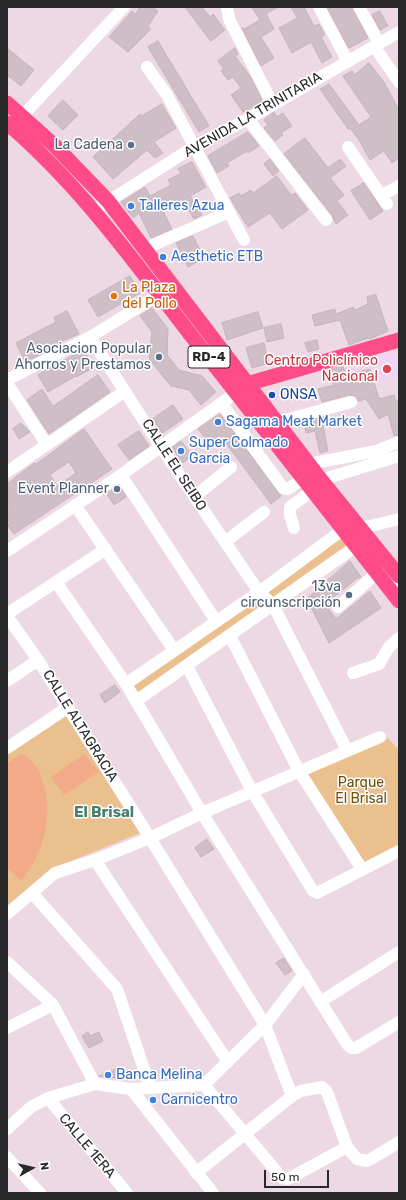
<!DOCTYPE html>
<html>
<head>
<meta charset="utf-8">
<style>
  body { margin:0 }
  #map { position:relative; width:406px; height:1200px; overflow:hidden; background:#edd9e4; font-family:Rubik,sans-serif }
  canvas { display:block }
  .frame { position:absolute; inset:0; border:8px solid #292929; pointer-events:none }
  .north { position:absolute; left:12px; top:1148px; width:40px; height:40px; -webkit-text-stroke:3px #fff; paint-order:stroke; rotate:82deg; font-size:11px; font-weight:700; line-height:16px; text-align:center; color:#292929 }
  .north::after { content:''; display:block; margin:auto; width:14px; height:18px; background:#292929; clip-path:polygon(50% 0,100% 100%,50% 72%,0 100%) }
  .scale { position:absolute; left:264px; top:1170px; width:65px; height:18px; box-sizing:border-box; border:2px solid #292929; border-top:0; padding-left:5px; font-size:12px; line-height:14px; white-space:nowrap; color:#292929; -webkit-text-stroke:3px #fff; paint-order:stroke }
</style>
</head>
<body>
<div id="map">
<canvas width="406" height="1200"></canvas>
<div class="frame"></div>
<div class="north">N</div>
<div class="scale">50 m</div>
</div>
<script>
const c = document.querySelector('canvas').getContext('2d');
c.lineJoin = 'round';
function fillPath(path, color) { c.fillStyle = color; c.fill(path, 'evenodd'); }
function strokePath(path, color, width, dash) { c.strokeStyle = color; c.lineWidth = width; c.lineCap = dash ? 'butt' : 'round'; c.setLineDash(dash || []); c.stroke(path); }
function write(font, color, halo, rows, align = 'center') {
  c.font = font + ' Rubik,sans-serif'; c.lineWidth = 3; c.setLineDash([]); c.textBaseline = 'middle'; c.strokeStyle = halo; c.fillStyle = color; for (const [text, x, y, turn = 0] of rows) {
    c.save(); c.translate(x, y); c.rotate((+turn || 0) * Math.PI / 180); c.textAlign = isNaN(turn) ? turn : align; if (halo) c.strokeText(text, 0, 0); c.fillText(text, 0, 0); c.restore();
  }
}
fillPath(new Path2D(`
  M396,351L399,363V378L380,383L374,365L353,372L352,365Z`), '#f0d4f5');
fillPath(new Path2D(`
  M341,538L348,547L139,694L132,685Z
  M68,715L143,832L51,869L7,906V755Z
  M388,738L399,750V846L365,865L306,773Z`), '#eac18e');
fillPath(new Path2D(`
  M22,753C27,758 36,764 39,771C56,808 46,851 21,881L7,868V764Z
  M84,754L99,772L64,795L51,777Z`), '#f3aa89');
const building = new Path2D(`
  M140,7H153L158,11L148,26L151,29L128,52L109,37L132,11L135,14Z
  M185,7H202L210,17L213,14L225,30L211,41Z
  M252,7H278L266,14L274,29L261,37L274,58L261,66L242,28L244,29L260,20Z
  M291,7H304L314,26L319,24L325,35L321,37L332,57L322,63L311,42L292,53L279,28L297,18Z
  M327,7H352L368,38L349,48Z
  M380,11L388,26L380,30L372,15Z
  M158,41L209,126L199,132L148,47Z
  M7,48L34,70L21,86L7,75Z
  M235,48L238,54L235,56L250,76L262,100L261,103L243,112L231,95L241,88L233,77L228,80L221,71L224,69L218,61Z
  M369,63L384,82L399,110V158L392,163L384,151L370,160L359,140L350,128L348,129L320,89L329,84L359,125L371,117L343,76L352,71L354,75Z
  M63,100L78,115L63,130L48,116Z
  M162,104L176,128L154,142L163,153L155,158L147,150L113,179L93,157L140,114L141,116Z
  M274,112L277,117L283,113L292,126L281,133L283,135L275,141L264,128L268,125L264,120Z
  M248,132L259,146L248,153L247,151L227,163L229,166L217,173L208,156Z
  M305,138L328,168L340,159L346,166L330,178L344,195L337,201L348,215L336,224L332,215L284,154Z
  M270,159L279,171L273,176L264,164Z
  M192,162L206,187L190,196L202,215L194,219L182,199L162,209L172,229L151,238L139,213L133,218L121,202L145,187L150,196L171,185L168,180L181,173L178,169Z
  M277,176L291,195L295,193L308,210L282,229L270,213L248,227L230,198L239,193L241,196L251,190L253,193Z
  M364,183L383,211L370,220L351,191Z
  M193,236L204,258L188,267L176,243Z
  M130,276L140,293L98,317L88,300Z
  M376,295L388,331L370,339L368,338L349,345L340,320L315,326L312,315L335,309L336,314L354,307L355,310L368,304L367,297Z
  M152,308L168,329L167,355L179,370L202,376L216,392L201,405L189,390L171,386L149,359L152,332L140,316Z
  M67,311L79,334L50,346L51,349L25,362L16,343L56,322L54,318Z
  M258,312L263,328L227,340L222,323Z
  M281,324L284,338L267,342L264,328Z
  M317,340L319,349L308,352L305,343Z
  M264,343L269,363L252,368L246,348Z
  M84,350L93,368L76,377V376L48,392L38,375Z
  M343,366L346,375L370,369L379,399L394,395L396,401L399,400V435L394,436L388,414L379,419L366,399L358,401L356,396L349,395L322,402L318,389L334,385L328,370Z
  M98,375L110,392L49,434L27,400L42,389L53,406Z
  M173,405L183,419L162,433L153,419Z
  M220,414L281,496L271,504L220,435L209,443L198,429Z
  M327,416L329,424L323,425L328,451L320,453L315,431L306,433L304,423Z
  M21,423L30,432L19,439L13,429Z
  M84,429L112,469L14,534L7,525L10,523L7,518V513L10,511L7,507V484L34,463L36,464ZM69,462L76,473L57,486L50,475Z
  M139,431L149,446L129,460L118,445Z
  M181,441L192,456L183,463L172,448Z
  M119,485L126,497L114,505L107,494Z
  M350,561L361,577L356,579L325,604L336,619L370,591L381,608L329,643L307,599Z
  M115,685L120,692L105,703L100,695Z
  M207,839L214,849L201,857L195,848Z
  M284,958L292,971L285,975L276,963Z
  M88,1032L90,1036L99,1032L103,1041L89,1048L82,1036Z
  M119,1068L123,1079L99,1076Z`);
fillPath(building, '#cebec6');
strokePath(building, '#c8b2bc', 1);
strokePath(new Path2D(`
  M227,7L229,19L273,105
  M319,7L347,60
  M359,7L379,43
  M374,46L399,82
  M147,67L167,95L244,240
  M248,119L326,220
  M16,123L124,7
  M348,147L387,204
  M382,195L399,186
  M93,211L195,146L248,119L399,32
  M144,249L229,212
  M90,337L160,446L259,592L273,605L347,750
  M7,380L90,337L160,294
  M7,383L47,445
  M222,404L283,488L288,489L304,478
  M278,422L351,402
  M376,451L399,442
  M309,464L376,451L379,461
  M7,472L125,391
  M121,475L216,621
  M321,480L399,456
  M194,497L231,467
  M75,505L174,650
  M294,528L290,515V507L313,490
  M362,528L399,519
  M225,542L264,512
  M7,551L121,475L237,392
  M56,582L126,684L202,813L347,1044L351,1048H356L399,1022
  M390,590L399,584
  M338,607L377,573
  M7,614L106,549
  M7,616L38,660L150,838L95,860L55,873L7,914
  M230,636L299,771L362,869
  M187,666L252,791L313,891L317,893L399,851
  M353,673L379,664L389,647L399,638
  M7,681L38,660
  M126,684L259,592L349,525
  M136,701L362,542
  M7,748L68,707
  M95,860L228,1062
  M32,893L117,989L150,1087
  M7,962L53,1005L95,1084
  M320,1002L399,952
  M7,1028L53,1005
  M204,1085L282,1178L288,1179L347,1147
  M131,1089L213,1193
  M292,1096L265,1025L150,838L202,813L380,737
  M48,1098L127,1193
  M7,1129L31,1107L48,1098L95,1084L131,1089L204,1085L265,1025L304,974
  M7,1157L40,1193
  M196,1173L292,1096L301,1091L322,1087L327,1092L347,1147L357,1159L367,1161L371,1159L399,1142`), '#fff', 12);
strokePath(new Path2D(`
  M7,103L55,146L108,201L321,480L399,576
  M7,123C80,185 136,264 194,339C262,426 331,514 399,601
  M240,390L247,384L399,340`), '#ff4c89', 15);
for (const [x, y, r, color] of [
  [131,145,4,"#5c6f8a"],
  [131,206,4,"#3f7fe0"],
  [163,257,4,"#3f7fe0"],
  [114,296,4,"#e8710a"],
  [159,357,4,"#5c6f8a"],
  [387,369,5,"#e0444e"],
  [272,395,4,"#1a4fb4"],
  [218,422,4,"#3f7fe0"],
  [181,451,4,"#3f7fe0"],
  [117,489,4,"#5c6f8a"],
  [349,595,4,"#5c6f8a"],
  [108,1075,4,"#3f7fe0"],
  [153,1100,4,"#3f7fe0"]
]) { const dot = new Path2D(); dot.arc(x, y, r, 0, 2 * Math.PI); c.fillStyle = color; c.fill(dot); strokePath(dot, '#fff', 1.5); }
for (const [x, y, w] of [
  [209,357,42]
]) { const box = new Path2D(); box.roundRect(x - w / 2, y - 11, w, 22, 3); c.fillStyle = '#fff'; c.fill(box); strokePath(box, '#292929', 1); }
write('bold 13px', '#292929', null, [
  ["RD-4",209,357]
]);
write('14px', '#292929', '#fff', [
  ["AVENIDA LA TRINITARIA",253,115,-30],
  ["CALLE EL SEIBO",174,465,57],
  ["CALLE ALTAGRACIA",80,726,58],
  ["CALLE 1ERA",87,1146,50]
]);
write('14px', '#4e5e75', '#fff', [
  ["La Cadena",123,145],
  ["Asociacion Popular",151,349],
  ["Ahorros y Prestamos",151,365],
  ["Event Planner",109,489],
  ["13va",341,587],
  ["circunscripción",341,603]
], 'right');
write('14px', '#366cbe', '#fff', [
  ["Talleres Azua",139,206],
  ["Aesthetic ETB",171,257],
  ["Sagama Meat Market",226,422],
  ["Super Colmado",189,443],
  ["Garcia",189,459],
  ["Banca Melina",116,1075],
  ["Carnicentro",161,1100]
], 'left');
write('14px', '#c56008', '#fff', [
  ["La Plaza",122,288],
  ["del Pollo",122,304]
], 'left');
write('14px', '#be3a42', '#fff', [
  ["Centro Policlínico",378,361],
  ["Nacional",378,377]
], 'right');
write('14px', '#164399', '#fff', [
  ["ONSA",280,395]
], 'left');
write('14px', '#6d5012', '#fff', [
  ["Parque",361,783],
  ["El Brisal",361,799]
]);
write('bold 15px', '#447e6e', '#fff', [
  ["El Brisal",104,813]
]);
</script>
</body>
</html>
